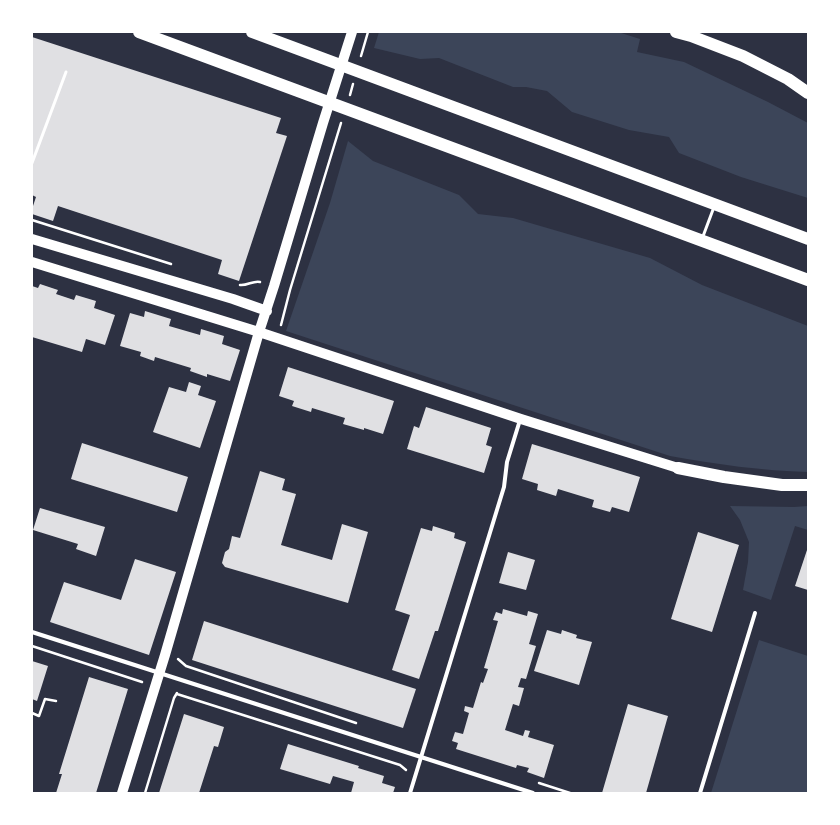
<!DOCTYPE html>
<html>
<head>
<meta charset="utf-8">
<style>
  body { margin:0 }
  #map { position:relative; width:840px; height:825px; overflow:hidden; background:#2d3142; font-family:"Asap Condensed",sans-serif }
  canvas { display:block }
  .frame { position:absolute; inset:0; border:33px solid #fff; pointer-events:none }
</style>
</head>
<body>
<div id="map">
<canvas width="840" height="825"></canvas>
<div class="frame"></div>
</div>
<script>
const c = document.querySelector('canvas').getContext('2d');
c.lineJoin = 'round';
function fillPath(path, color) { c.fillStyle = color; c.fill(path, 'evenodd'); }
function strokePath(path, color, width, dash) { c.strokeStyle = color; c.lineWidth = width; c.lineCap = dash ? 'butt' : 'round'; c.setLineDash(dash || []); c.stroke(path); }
fillPath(new Path2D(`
  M379,32H618L640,39L637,52L684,62L768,102L808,123V198L741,177L679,153L669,137L629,130L572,112L547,91L526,87H513L439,58L420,59L374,48Z
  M348,141L373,161L459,195L478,214L513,218L650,258L702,285L808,326V472C763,471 715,464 670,456L286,331L330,203Z
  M730,506L794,507L808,506V530L795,526L771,600L743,590L748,562L749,542L740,520Z
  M759,640L808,656V793H711Z`), '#3c4559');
fillPath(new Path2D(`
  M32,37L281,118L276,133L287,136L239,281L218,274L222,260L58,206L53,221L32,214V209L36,197L32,195Z
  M40,284L58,290L56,294L74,300L76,295L96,301L94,308L115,315L105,345L86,339L82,352L32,337V286L38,288Z
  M145,311L171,319L169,326L200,335L201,329L224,336L222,344L240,350L230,381L207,374V377L190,371L191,368L155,357L154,361L140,356L141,352L120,346L130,313L144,317Z
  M288,367L394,401L383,434L364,428V430L343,424L345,418L312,408L311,412L292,406L294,401L279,396Z
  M189,382L201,386L198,395L216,401L200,448L153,432L169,387L186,392Z
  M426,407L491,428L486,445L492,447L484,473L407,449L414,426L419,428Z
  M82,443L188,477L177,512L71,479Z
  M532,444L640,477L629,512L612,507L610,512L592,507L594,500L558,489L556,496L537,490L538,484L522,479Z
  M260,471L285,479L282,490L296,494L281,545L332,560L342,524L368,532L348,603L225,567L222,563L225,552L229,549L232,536L240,538Z
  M40,508L105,527L96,556L76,549L78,544L33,530Z
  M433,526L455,533L454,538L466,542L438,631H435L419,679L392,670L410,615L395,610L421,528L432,531Z
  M698,532L739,545L712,632L671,619Z
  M808,547V590L795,586Z
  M508,552L535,560L526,590L499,583Z
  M135,559L176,572L149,655L50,622L64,582L121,600Z
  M503,609L527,616L528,611L538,614L529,644L536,646L526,679L521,678L518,687L524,688L519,706L513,704L505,730L523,736L525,730L530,731L528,737L554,745L544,778L527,772L529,768L517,765L516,768L456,749L458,743L452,741L455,732L463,734L469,713L464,711L465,706L473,708L481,682L483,683L488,669L484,668L498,621L493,620L496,612L502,614Z
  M204,621L416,689L403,728L192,660Z
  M547,630L561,634L562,630L577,635L576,638L592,642L579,685L534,671Z
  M32,661L48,666L37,701L32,699Z
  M89,677L128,689L96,793H56L62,774H59Z
  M628,704L668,716L646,793H602Z
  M184,714L224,727L218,747L214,746L199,793H159Z
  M288,744L359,766L358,768L384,776L382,783L395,787L393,793H351L354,782L333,776L330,784L280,769Z`), '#e0e0e3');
strokePath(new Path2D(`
  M361,56L368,32
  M350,95L353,84
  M32,220L171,264
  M240,285C247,286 254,280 260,282
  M281,325L290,290L341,123
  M32,646L142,682
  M178,659L186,666L356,723
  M177,694L400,765L406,770
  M32,713L39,716L45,699L56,701
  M539,783L570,793
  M145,793L174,698L177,693`), '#fff', 2.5);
strokePath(new Path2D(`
  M32,163L66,72
  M702,239L714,207`), '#fff', 3);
strokePath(new Path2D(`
  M32,632L533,793
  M410,793L504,487L507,462L520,420
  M700,793L755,613`), '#fff', 4);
strokePath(new Path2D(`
  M32,239L233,299L267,311
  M32,262L259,332L521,419L678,468
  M122,793L165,655L259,332L274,286L323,123L352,32`), '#fff', 10);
strokePath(new Path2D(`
  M139,32L808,280
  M252,32L808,239
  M676,32L691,36L743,56L788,79L808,93
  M678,468L724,477L782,485H808`), '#fff', 12);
</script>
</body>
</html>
